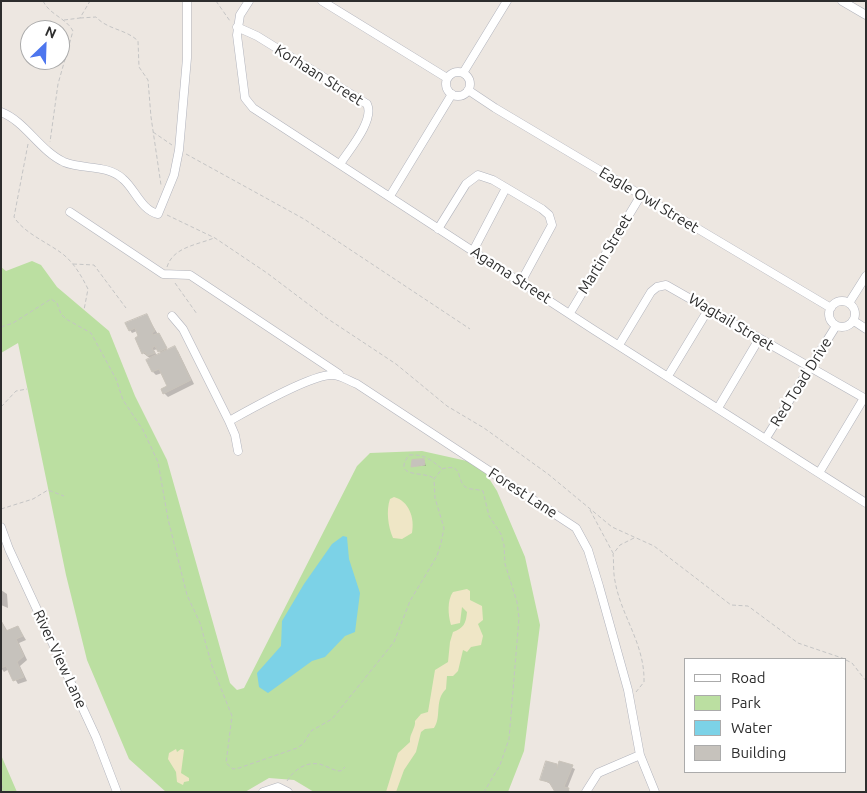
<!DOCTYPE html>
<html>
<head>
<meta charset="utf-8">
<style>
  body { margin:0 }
  #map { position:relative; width:867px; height:793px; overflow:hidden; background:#ede7e1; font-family:Ubuntu,sans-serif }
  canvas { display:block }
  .frame { position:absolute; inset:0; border:2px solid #2d2d2d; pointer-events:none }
  .legend { position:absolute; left:684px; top:658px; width:162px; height:115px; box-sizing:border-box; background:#fff; border:1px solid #ababab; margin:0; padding:6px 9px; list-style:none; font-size:15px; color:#2d2d2d }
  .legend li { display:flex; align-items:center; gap:10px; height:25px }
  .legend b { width:25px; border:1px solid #ababab }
  .north { position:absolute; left:20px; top:20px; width:50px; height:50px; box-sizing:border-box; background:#fff; border:1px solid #ababab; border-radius:50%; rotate:24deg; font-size:14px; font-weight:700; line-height:20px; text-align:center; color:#2d2d2d }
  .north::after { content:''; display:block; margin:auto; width:18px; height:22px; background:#4d76ee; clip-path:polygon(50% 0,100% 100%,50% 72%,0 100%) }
</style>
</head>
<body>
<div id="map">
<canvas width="867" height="793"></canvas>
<div class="frame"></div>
<ul class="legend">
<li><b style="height:6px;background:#fff"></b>Road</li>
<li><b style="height:14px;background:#bbdfa1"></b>Park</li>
<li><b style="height:14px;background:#7cd2e7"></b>Water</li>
<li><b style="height:14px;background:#c6c2bc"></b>Building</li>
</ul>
<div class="north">N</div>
</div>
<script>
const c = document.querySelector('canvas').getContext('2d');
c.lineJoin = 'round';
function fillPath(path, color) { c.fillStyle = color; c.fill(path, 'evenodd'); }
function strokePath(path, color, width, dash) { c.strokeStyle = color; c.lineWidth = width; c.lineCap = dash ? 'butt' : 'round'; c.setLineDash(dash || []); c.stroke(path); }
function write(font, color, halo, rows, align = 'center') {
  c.font = font + ' Ubuntu,sans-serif'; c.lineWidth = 4.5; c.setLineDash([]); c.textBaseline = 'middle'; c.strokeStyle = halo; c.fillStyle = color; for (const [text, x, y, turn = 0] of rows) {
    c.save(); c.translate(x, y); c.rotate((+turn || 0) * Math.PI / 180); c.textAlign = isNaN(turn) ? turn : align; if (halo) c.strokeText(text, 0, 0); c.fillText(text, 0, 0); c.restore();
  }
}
fillPath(new Path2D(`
  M32,261L41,265L57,287L109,331L135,396L167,460L230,683L237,690L244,688L357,466L370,453L422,451L467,461L483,469L497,491L525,557L540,625L524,751L508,792H314L294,780L269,778L245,792H166L129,759L87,660L66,575L18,343L1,353V267L6,271Z
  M1,755L17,792H1Z`), '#bbdfa1');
fillPath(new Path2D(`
  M394,497C409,501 415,518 412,533L402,539L393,538C388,527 386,510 390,499Z
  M467,589L470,591V600L482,606L483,620L478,624L483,636L481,645L471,647L467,652L463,650L458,671L453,676H447L446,689C434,700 442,717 434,728L425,729L421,732L416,752L404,770L396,792H386L398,753L410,742C409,734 416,728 415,721L421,714L428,712L435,670L448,662L450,642L453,632C464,628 466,623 467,612L462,607L460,623L451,625C448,615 447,600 453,592Z
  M176,749L177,752L181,749L184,750L181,773L189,778V781L184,782L183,785L177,782L176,772L168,759L169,753Z`), '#efe6c6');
fillPath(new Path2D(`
  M343,536L347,537L349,559L360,593L355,632L345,636L325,657L312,661L268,693L259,687L257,673L281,646L282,621L304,584L332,544Z`), '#7cd2e7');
fillPath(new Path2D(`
  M147,316L168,351L174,348L178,351L194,384L168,397L164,393L169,387L162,373L156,375L153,372L151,359L143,353L137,331L132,333L130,330ZM158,349L162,354L157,356L154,350Z
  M424,460L426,466H412Z
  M1,590L7,594L8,608L1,605Z
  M1,620L8,632L18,627L26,640L19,643L27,660L20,666L27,681L18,684L9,669L4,672L1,668Z
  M560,762L575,769L567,789L571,792H556L551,784L542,780L556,765L559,768Z`), '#0003');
const building = new Path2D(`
  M147,314L155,331L152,333L153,335L159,333L167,348L158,352L155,346L152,348L155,353L147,356L145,352L142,354L135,338L138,336L135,328L129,331L125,323Z
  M175,346L191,380L163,394L161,389L167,386L159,369L152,372L146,360Z
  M424,459L425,465L411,467L412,460Z
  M1,621L6,631L18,626L23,636L16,639L24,656L17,662L24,677L13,681L6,666L1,668Z
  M546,761L557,764V768L559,761L573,765L564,787L569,788L568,792H555L549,782L540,780Z`);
fillPath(building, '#c6c2bc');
strokePath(building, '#c9c3ba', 1);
const minor = new Path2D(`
  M249,1L240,15L237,35L245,98L253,108L594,330L866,503
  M322,1L447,78
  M842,1L866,15
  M237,27L257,36L367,104C375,120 349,150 340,164
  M446 84a12 12 0 1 1 24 0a12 12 0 1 1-24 0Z
  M463,73L507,1
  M468,90L495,108L831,308
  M1,112C25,121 40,151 64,162C83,170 107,164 123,179C135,189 141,210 158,214L174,175L179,150L187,58V1
  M390,196L452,94
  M70,212L163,274L190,275L339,374
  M438,229L466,184L478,175L493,180L542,209L549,215L552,225L521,282
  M473,251L506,188
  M829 314a13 13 0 1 1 26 0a13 13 0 1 1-26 0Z
  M849,303L866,276
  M570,313L641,195
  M172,316L183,329L229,421L235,435L238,451
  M854,321L866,329
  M619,345L651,292L657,287L666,285L866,399
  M668,376L708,310
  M718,408L759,339
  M229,421C249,410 312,374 332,375C341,375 349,381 357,384L576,528L588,550L599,586L628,690L640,755L655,792
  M766,438L836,326
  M819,473L864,398
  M1,527L9,549L96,737L117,792
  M263,792L278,787L288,792
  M586,792L598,773L640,755`);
strokePath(minor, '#b1b3bc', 9);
strokePath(new Path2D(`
  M43,1C50,15 66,18 73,31L58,84L50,142
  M216,1L230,21
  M80,18L96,17C108,30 126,29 138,41L139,67L148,80L151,117L161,185
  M64,20L80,18L90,1
  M153,132L172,145
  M28,144L14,217C23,232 46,242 60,252C73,261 81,275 88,289L84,310
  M186,154L304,219L470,329
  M167,215L215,238L267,273L328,319L396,364L447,406L484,428L548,474L612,527L654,546L731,605L748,606L798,643L845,659
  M73,264L94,265L126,308
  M167,267C173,247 197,245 214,238
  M175,283L197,314
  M1,327L13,323L51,299L57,303L61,314L66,319L91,333L116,379L123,400L143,430L158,462L168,519L187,595L200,623L212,666L232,716L226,763L233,769L239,768L297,748L303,744L311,731L332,719L394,642L410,601L437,556L441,543L444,528L435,498L434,479L442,469C465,462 455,482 467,488C473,490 478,489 483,491L489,516L501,534L504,545L505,564L517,602L519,618L509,739L500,765L484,792
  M1,407L16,391L27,389
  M433,478C426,471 391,479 409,455C424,454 430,459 441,468
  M1,509L33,499L48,490L64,496
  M590,510L613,553
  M634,538L620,545L613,554C614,562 613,572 615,581C621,616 645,644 644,682L636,692
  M846,660L852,663L866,681
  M287,781C295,768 310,759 325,766C331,768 334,771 341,771L345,767
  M1,784L5,792`), '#c4c4c4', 1, [4, 2.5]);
strokePath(minor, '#fff', 8);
write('15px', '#2d2d2d', '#fff', [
  ["Korhaan Street",319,75,32],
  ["Eagle Owl Street",649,200,31],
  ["Martin Street",605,254,-59],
  ["Agama Street",511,275,33],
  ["Wagtail Street",731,322,31],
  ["Red Toad Drive",801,382,-58],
  ["Forest Lane",523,493,33],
  ["River View Lane",60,659,65]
]);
</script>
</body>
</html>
